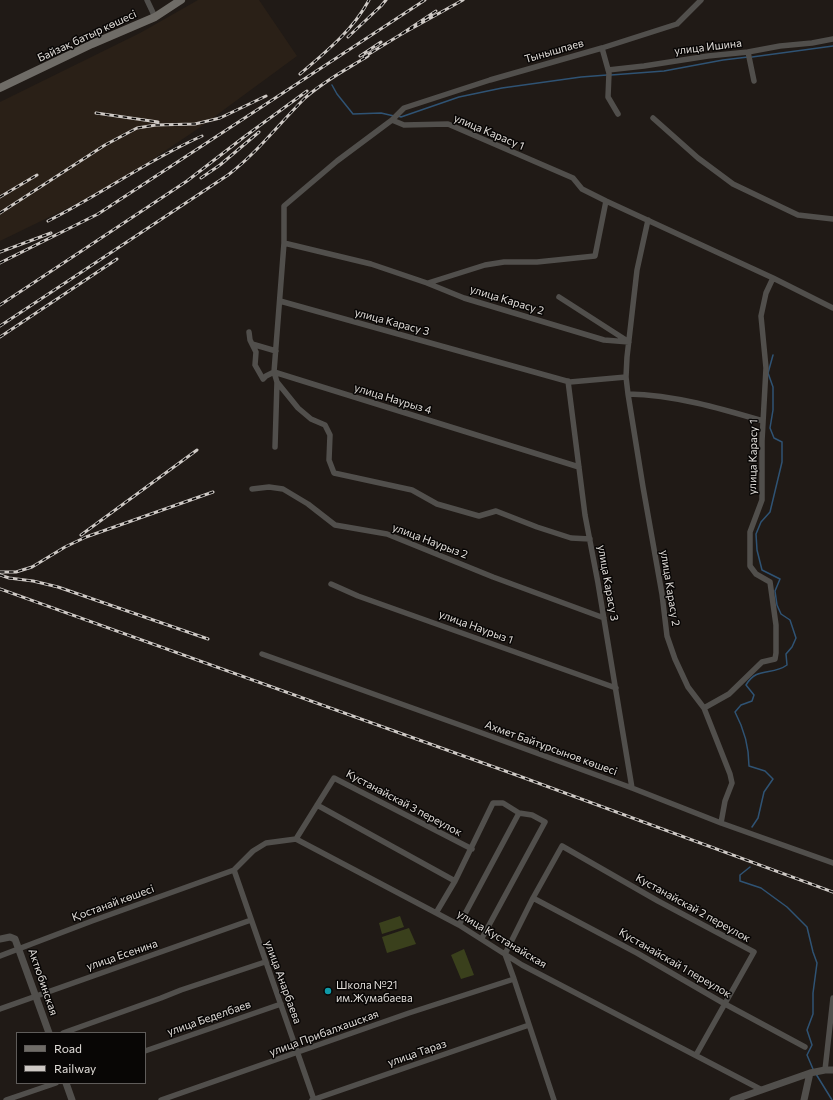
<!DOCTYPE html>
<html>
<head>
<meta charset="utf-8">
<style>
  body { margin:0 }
  #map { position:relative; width:833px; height:1100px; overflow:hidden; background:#201a16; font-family:Commissioner,sans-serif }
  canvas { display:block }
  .legend { position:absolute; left:16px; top:1032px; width:130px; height:52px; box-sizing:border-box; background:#080605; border:1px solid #5f5c5a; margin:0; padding:5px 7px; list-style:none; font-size:12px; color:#e1ddd9 }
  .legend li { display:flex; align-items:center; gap:8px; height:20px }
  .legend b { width:20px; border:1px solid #5f5c5a }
</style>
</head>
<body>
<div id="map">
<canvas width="833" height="1100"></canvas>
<ul class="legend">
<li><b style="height:5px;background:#6f6c67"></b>Road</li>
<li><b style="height:5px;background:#cec9c5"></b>Railway</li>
</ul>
</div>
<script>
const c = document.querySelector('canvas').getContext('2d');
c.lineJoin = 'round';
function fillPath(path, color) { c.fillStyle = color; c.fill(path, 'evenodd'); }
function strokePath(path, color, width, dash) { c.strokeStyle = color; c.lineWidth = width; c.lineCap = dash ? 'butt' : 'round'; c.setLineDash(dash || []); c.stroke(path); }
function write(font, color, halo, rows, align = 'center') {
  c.font = font + ' Commissioner,sans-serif'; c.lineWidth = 3; c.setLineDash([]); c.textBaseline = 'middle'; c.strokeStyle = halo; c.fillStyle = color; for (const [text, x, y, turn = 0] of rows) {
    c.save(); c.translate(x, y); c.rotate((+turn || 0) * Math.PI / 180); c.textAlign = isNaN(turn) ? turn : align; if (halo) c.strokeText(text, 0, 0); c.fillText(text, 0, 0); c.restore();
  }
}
fillPath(new Path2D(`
  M198,0H259L297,56L199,128L113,186L0,241V102L140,33Z`), '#2a2017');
fillPath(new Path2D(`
  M400,916L404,927L382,934L379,923Z
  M409,928L416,944L387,953L382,937Z
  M464,949L474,975L461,979L451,955Z`), '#3a401c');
strokePath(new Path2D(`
  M752,57L833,46
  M611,75L664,71L723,60L748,57
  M332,85L337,94L353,114L381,113L394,116
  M398,116L401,117L459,97L502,88L581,77L607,75
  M752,827L758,818L764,792L773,779L765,771L749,766C749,747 744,729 735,712L741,705L752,701L754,695L746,685C757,666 772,676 787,665L786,654L792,647L796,638L790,620L781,614L777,605L775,591L780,579L762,570L757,550L756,534L761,522L770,512L782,462V442L774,438L770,428L773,410V387L768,373L773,355
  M750,867L740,875V881L761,888L787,907L807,927L813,952L817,963L813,993V1014L807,1030L812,1045L807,1055L813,1069
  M816,1074L832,1100`), '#2f5374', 1.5);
strokePath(new Path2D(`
  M147,0L155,17
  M602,48L609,73L608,97L618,114
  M748,52L754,81
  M608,70L644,66L708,56L748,52L780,46L812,43L833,39
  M653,118L698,158L733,184L798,215L833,219
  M392,120L404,125L448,124L573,178L582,189L606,201L773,278L833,308
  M648,220L637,270L627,357L626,377L628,394L643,487L662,594L667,636L675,659L688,687L704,708L730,774L732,783L725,801L721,823
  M284,243L371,264L427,283L464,298L604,340L629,342L559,297
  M428,283L485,265L504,262H537L595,256L606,201
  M280,301L570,382L626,377
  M249,332L250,340L252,344L276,351
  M252,344L256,352L255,365L263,379L266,376L274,372L284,243V206L337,161L392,120L404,108L490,80L602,48L677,24L701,0
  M568,381L585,515L598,583L632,788
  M277,382L298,408L311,419L325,425L330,435L329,460L334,473L412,490L437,504L479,516L496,511L537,527L571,538L590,539
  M628,394C675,395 719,408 763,421
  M275,447L277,382L274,372L579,467
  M252,489L269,487L283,489L308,504L335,525L387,534L493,577L604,618
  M331,584L358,596L616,688
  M262,654L471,729L632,788L721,823L833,863
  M704,708L729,694L762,662L775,659L776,653V625L770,582L756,574L750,566V532L762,500V441L766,368L761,316L766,293L773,278
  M317,805L455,881
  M296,839L334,778L472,849
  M234,870L314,1100
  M533,898L637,953L725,1004L805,1047
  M436,913L455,881L493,803H503L519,813L532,815L545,822L482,938
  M459,925L519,813
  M0,956L92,921L234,870L253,851L266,843L296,839L459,925L522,965L762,1090
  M514,979L554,1100
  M0,1009L251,920
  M63,1033L161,998L181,990L265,962
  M145,1051L281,1004
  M825,1070L833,998
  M6,1100L56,1083
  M161,1100L409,1013L514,979L505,954L533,898L562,846L658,901L754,952L696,1055
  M312,1100L529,1025`), '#514f4c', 5.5);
strokePath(new Path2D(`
  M0,939L10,937L15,939L49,1033
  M66,1083L72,1100
  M733,1100L810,1073L825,1070H833
  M804,1100L810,1073`), '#514f4c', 7);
strokePath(new Path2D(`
  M0,88L92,44L155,17L181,0`), '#6f6c67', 8);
const rail = new Path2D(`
  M436,11L400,35L463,0
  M348,37L381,6L386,0
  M360,56L381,42
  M364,57L400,35
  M300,74C326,52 353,30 369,0
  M96,113L158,122
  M201,178L220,165L259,132
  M0,197L37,175
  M0,213L105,145L137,128L156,125L195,124L220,118L266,96
  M48,221C100,195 148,160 202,136
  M0,252L51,233
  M0,263L98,214L425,0
  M0,305L187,181L244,137L307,91
  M0,326L228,175C257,153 279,124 304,99C322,82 347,69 368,56
  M0,337L117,259
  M81,535L197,450
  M0,572H16L32,567L65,547L86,537L213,492
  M0,575L9,578L33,581L58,587L208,639
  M0,589L519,776L833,892`);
strokePath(rail, '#cec9c5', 3);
strokePath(rail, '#080605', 1.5, [4.5]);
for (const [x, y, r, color] of [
  [328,991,4,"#0f9aa8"]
]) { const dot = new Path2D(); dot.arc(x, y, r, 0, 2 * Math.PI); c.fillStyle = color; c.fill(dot); strokePath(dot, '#080605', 1.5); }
write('11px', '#e1ddd9', '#080605', [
  ["Байзақ батыр көшесі",87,36,-25],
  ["улица Ишина",708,47,-7],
  ["Тынышпаев",554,51,-16],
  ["улица Карасу 1",489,132,23],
  ["улица Карасу 2",507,300,17],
  ["улица Карасу 3",392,322,15],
  ["улица Наурыз 4",393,399,17],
  ["улица Карасу 1",753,457,-89],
  ["улица Наурыз 2",430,541,21],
  ["улица Карасу 3",608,583,80],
  ["улица Карасу 2",670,588,81],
  ["улица Наурыз 1",476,627,20],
  ["Ахмет Байтұрсынов көшесі",551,748,20],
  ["Кустанайскай 3 переулок",404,803,28],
  ["Қостанай көшесі",113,903,-20],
  ["Кустанайскай 2 переулок",693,908,29],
  ["улица Кустанайская",502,939,31],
  ["улица Есенина",122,955,-19],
  ["Кустанайскай 1 переулок",675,963,30],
  ["Актюбинская",43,982,71],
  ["улица Анарбаева",283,982,70],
  ["улица Беделбаев",209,1018,-19],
  ["улица Прибалхашская",324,1033,-20],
  ["улица Тараз",417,1053,-19]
]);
write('11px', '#e1ddd9', '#080605', [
  ["Школа №21",336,985],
  ["им.Жумабаева",336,998]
], 'left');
</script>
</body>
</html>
